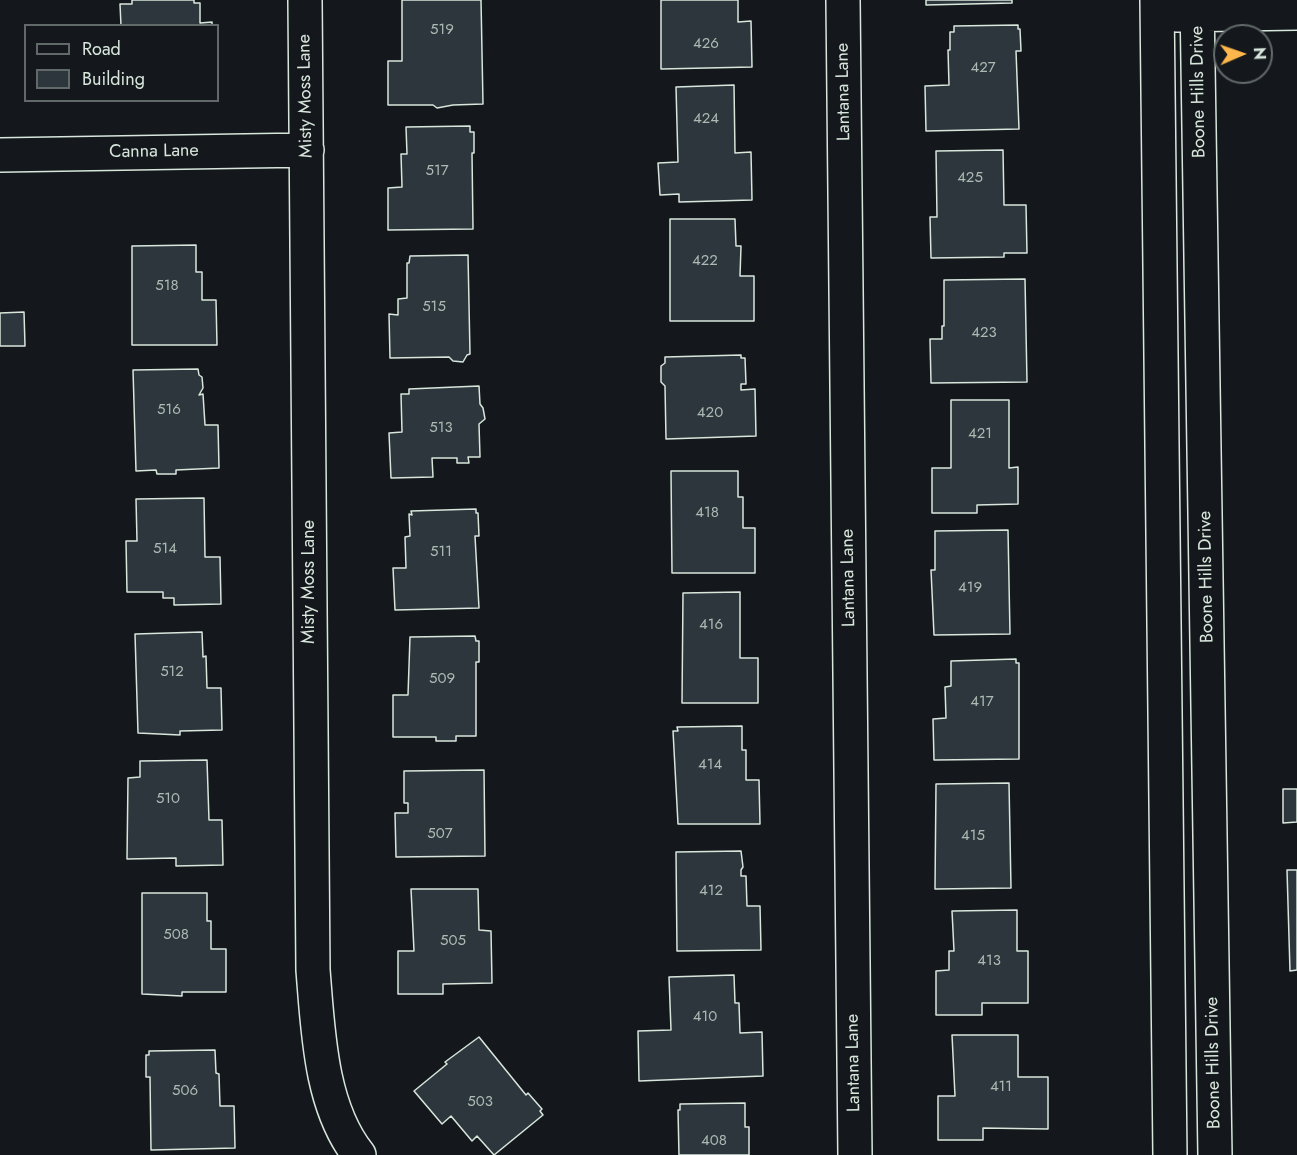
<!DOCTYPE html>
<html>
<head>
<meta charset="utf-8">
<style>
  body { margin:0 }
  #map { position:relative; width:1297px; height:1155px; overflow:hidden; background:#14181c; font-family:Jost,sans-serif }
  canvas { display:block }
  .legend { position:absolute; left:24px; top:24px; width:195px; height:78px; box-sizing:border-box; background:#14181c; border:2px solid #626a69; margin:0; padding:8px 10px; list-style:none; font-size:18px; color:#d8e6dc }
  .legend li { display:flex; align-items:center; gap:12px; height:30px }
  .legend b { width:30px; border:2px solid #626a69 }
  .north { position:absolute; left:1213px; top:24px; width:60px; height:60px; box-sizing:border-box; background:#14181c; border:2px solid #626a69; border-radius:50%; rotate:88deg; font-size:16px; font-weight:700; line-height:24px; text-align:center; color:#d8e6dc }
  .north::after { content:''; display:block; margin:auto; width:21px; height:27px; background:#ffb74d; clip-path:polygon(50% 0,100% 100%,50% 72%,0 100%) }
</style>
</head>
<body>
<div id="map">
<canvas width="1297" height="1155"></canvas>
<ul class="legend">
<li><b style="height:8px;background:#14181c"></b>Road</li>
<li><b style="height:16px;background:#2c363c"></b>Building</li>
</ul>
<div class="north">N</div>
</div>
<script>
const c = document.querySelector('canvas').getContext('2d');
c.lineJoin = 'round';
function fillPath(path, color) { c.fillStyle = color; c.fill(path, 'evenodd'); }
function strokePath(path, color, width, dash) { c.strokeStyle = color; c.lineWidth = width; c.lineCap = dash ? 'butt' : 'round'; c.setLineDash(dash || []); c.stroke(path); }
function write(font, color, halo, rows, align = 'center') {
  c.font = font + ' Jost,sans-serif'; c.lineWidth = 4.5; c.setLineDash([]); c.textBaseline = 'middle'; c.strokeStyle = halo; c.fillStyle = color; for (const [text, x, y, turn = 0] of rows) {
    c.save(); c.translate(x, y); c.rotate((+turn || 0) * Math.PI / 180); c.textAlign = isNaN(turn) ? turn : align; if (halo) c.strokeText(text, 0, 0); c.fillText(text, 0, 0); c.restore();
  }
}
const building = new Path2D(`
  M132,0H194V3H200V23L212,22V26H121L120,4H132Z
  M402,0H481L483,104L453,105L437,108L433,105H388V61H402Z
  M661,0H738V22L751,21L752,67L661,69Z
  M926,0H1012V3L926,5Z
  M1018,25V29H1020L1021,51H1016L1019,129L926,131L925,86L949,85L948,50H950V32H954V26Z
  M734,85L735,153L751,152L752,200L679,202V194L660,195L658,163L678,162L676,87Z
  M470,126V132H474V153H472L473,229L388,230V188L402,187L401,154H407L406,127Z
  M1003,150L1004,205H1026L1027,253H1004V257L931,258L930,217H937L936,151Z
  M670,219H735L736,246H741L740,276H754V321H670Z
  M196,245V272H202V300H216L217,345H132V246Z
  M468,255L470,354L467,355L463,362L453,361L449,357L390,358L389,314L398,315V299L407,298V263H409L410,256Z
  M1025,279L1027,382L931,383L930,339H942V326H944V280Z
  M24,312L25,346H0V313Z
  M741,355V358H745L746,384H741V390L755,389L756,436L666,439L665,386L661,382V366L665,363V357Z
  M198,369L199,375L202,377L203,388L199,395L203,394L205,425H218L219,468L176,470V474H157L156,470L136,471L133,370Z
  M479,386L480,404L483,408L485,419L479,424L480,457H468L469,463H457V458H432L433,477L391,478L389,433L402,432L401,394H409V389Z
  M951,400H1009V468L1018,467V504L977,505V513H932V468H951Z
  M671,471H738V497H743V528H755V573H672Z
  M204,498L205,557H220L221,604L174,605V598H163V592H127L126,541H137L136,499Z
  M476,509V513H478L479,536H475L479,608L395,610L393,568H406L405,537L410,536L409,514L412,515L411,511Z
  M1008,530L1010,634L934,635L931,570H935V531Z
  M740,592V658H758V703H682L683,593Z
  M202,632L203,657L206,656L207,688H221L222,730L180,731V735L138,733L135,634Z
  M475,636L476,641H479V662H476V736H456V741H436V737H393V695H408L410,637Z
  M1016,659V663H1019V759L934,760L933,719L946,718L945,687L951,686V661Z
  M742,726V750H746V780H759L760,824H678L673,731H678L677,727Z
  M207,760L209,820H222L223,865L176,866V858L127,859L128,778L140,777V761Z
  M484,770L485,856L396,857L395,813H408V803H404V771Z
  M1009,783L1011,888L935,889L936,784Z
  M1283,789H1297V822L1283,823Z
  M741,851L743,867L741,870V876H746L747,906H760L761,950L677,951L676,852Z
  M1287,870H1297V970L1290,971Z
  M411,889H478L479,930L491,931L492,983L443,984V994H398V951H414Z
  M142,893H207V921H211V949H226V992H182V996L142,994Z
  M1017,910V951H1028V1003H982V1015H936V971L949,970V951H954L952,911Z
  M734,975L735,1003H739L740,1033L762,1032L763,1076L639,1081L638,1031L671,1030L669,977Z
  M952,1035H1018V1077H1048V1129L983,1128V1140H938V1096H955Z
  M479,1037L526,1095L528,1093L542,1109L540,1111L543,1115L494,1155L477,1136L472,1141L451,1116L442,1124L414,1091L447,1064L445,1062Z
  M215,1050L216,1073L219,1074L220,1106H234L235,1148L151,1150L150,1077H146V1055H149V1051Z
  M745,1103V1127H749V1155H679L678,1110H680V1104Z`);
fillPath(building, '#2c363c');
strokePath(building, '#d8e6dc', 1.5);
const minor = new Path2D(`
  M305,0L313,970C318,1030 320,1106 359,1155
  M843,0L855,1155
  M1157,0L1170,1155
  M1197,0L1215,1155
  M1176,15L1297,13
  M0,155L307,150`);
strokePath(minor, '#d8e6dc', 36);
strokePath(minor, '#14181c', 33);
write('15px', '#adbab4', null, [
  ["519",442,30],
  ["426",706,44],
  ["427",983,68],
  ["424",706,119],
  ["517",437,171],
  ["425",970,178],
  ["422",705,261],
  ["518",167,286],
  ["515",434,307],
  ["423",984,333],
  ["516",169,410],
  ["420",710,413],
  ["513",441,428],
  ["421",980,434],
  ["418",707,513],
  ["514",165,549],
  ["511",441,552],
  ["419",970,588],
  ["416",711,625],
  ["512",172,672],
  ["509",442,679],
  ["417",982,702],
  ["414",710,765],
  ["510",168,799],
  ["507",440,834],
  ["415",973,836],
  ["412",711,891],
  ["508",176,935],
  ["505",453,941],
  ["413",989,961],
  ["410",705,1017],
  ["411",1001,1087],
  ["506",185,1091],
  ["503",480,1102],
  ["408",714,1141]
]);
write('18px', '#d8e6dc', '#14181c', [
  ["Lantana Lane",844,92,-91],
  ["Boone Hills Drive",1199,92,-91],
  ["Misty Moss Lane",306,96,-91],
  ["Canna Lane",154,152,-1],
  ["Boone Hills Drive",1207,577,-91],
  ["Lantana Lane",849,578,-91],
  ["Misty Moss Lane",310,582,-90],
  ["Lantana Lane",854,1063,-91],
  ["Boone Hills Drive",1214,1063,-91]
]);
</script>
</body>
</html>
